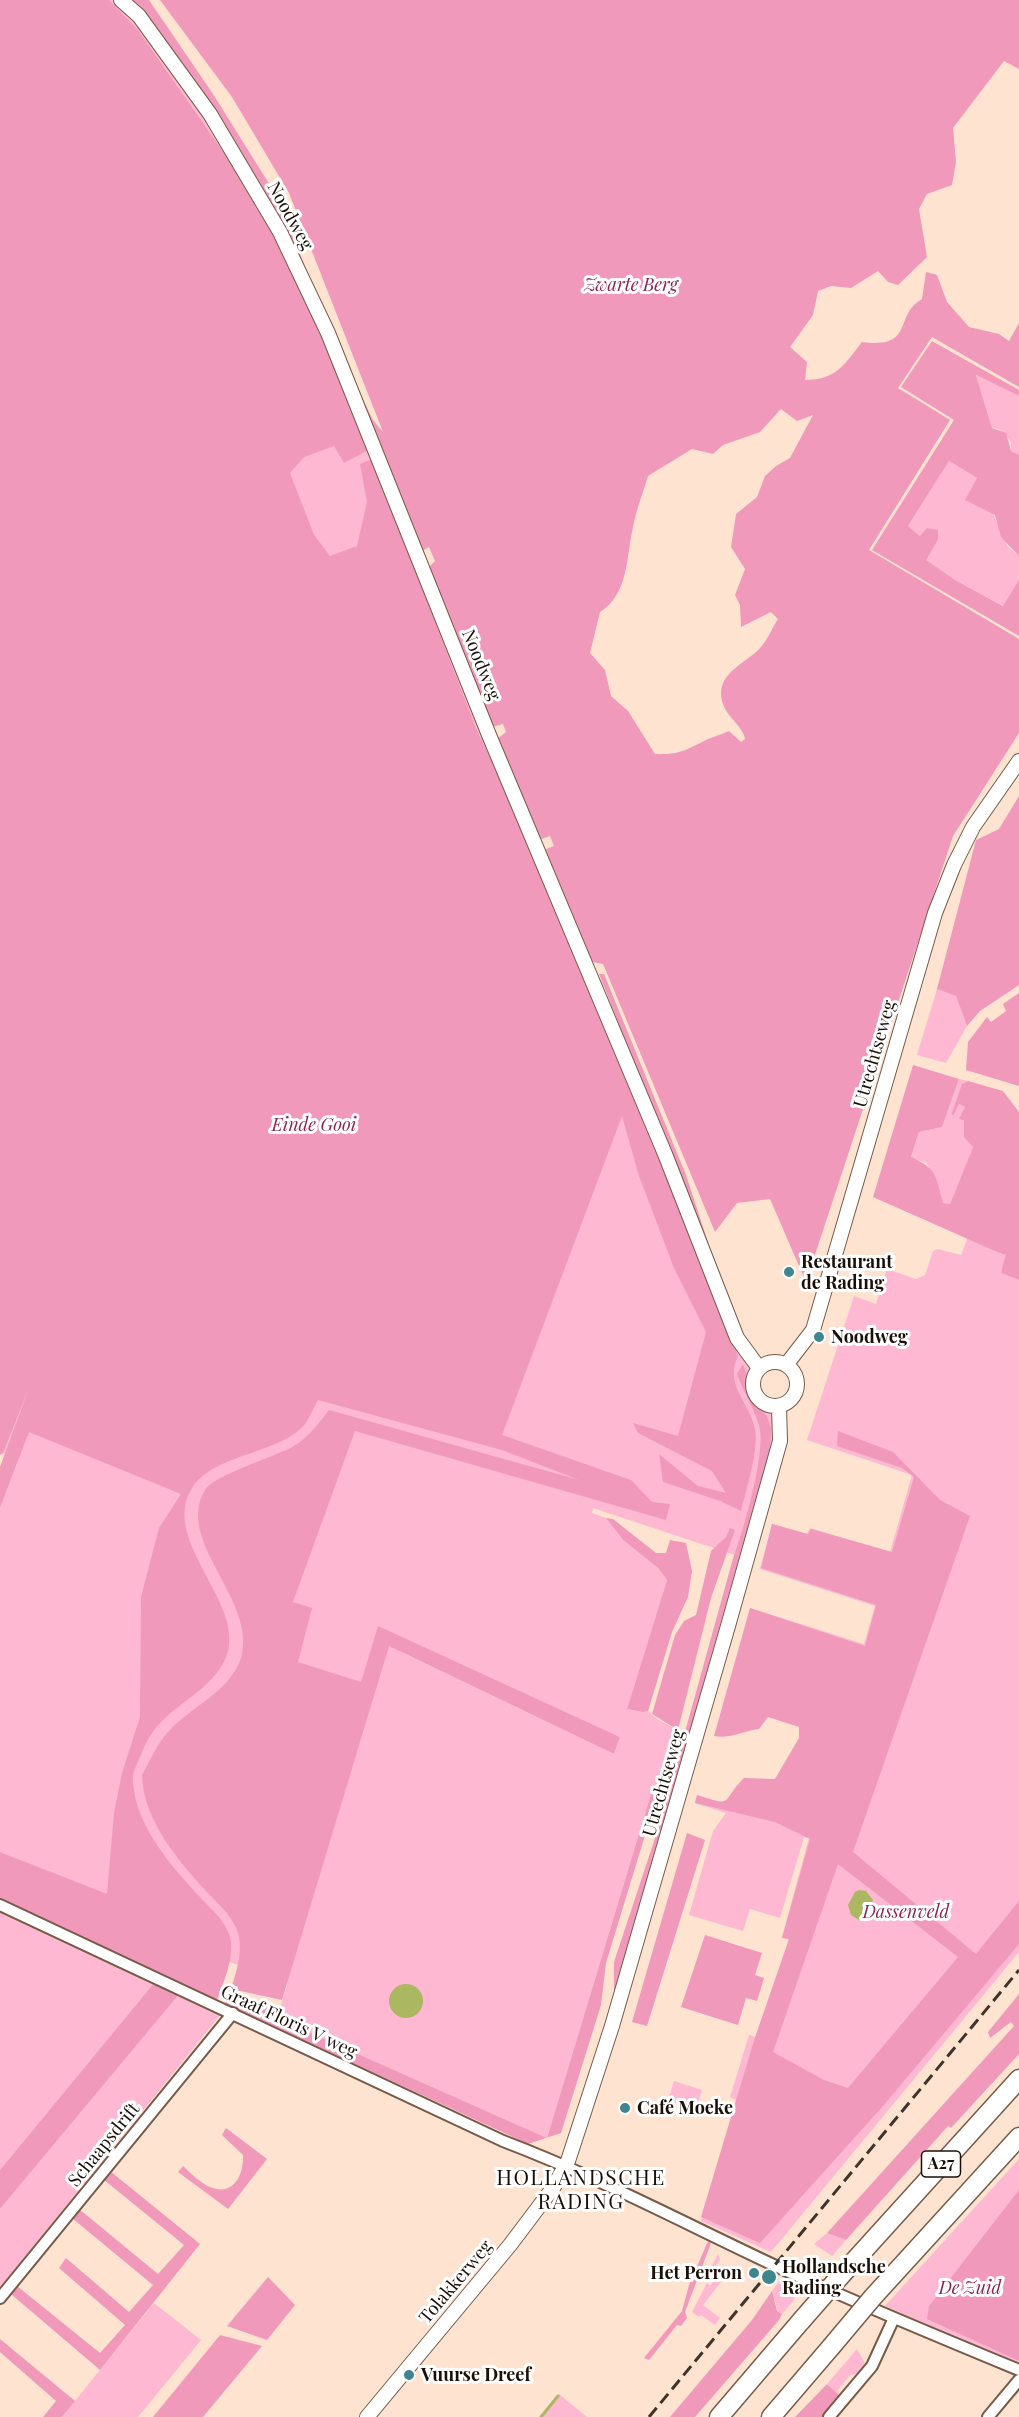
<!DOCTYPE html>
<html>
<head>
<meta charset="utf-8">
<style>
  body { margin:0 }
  canvas { display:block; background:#fee3d1 }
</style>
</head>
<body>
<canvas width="1019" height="2417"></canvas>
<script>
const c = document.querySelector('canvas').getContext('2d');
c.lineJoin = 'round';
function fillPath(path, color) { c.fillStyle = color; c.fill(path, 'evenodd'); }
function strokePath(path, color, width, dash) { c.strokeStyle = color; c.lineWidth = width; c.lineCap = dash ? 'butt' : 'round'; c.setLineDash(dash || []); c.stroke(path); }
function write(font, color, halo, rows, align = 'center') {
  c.font = font + ' "Playfair Display",serif'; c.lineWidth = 6; c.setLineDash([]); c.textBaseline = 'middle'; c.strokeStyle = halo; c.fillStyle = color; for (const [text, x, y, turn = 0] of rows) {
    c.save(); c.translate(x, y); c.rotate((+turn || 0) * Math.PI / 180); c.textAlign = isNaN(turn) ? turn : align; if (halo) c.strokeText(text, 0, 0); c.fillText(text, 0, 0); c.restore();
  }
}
fillPath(new Path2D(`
  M0,0H122L139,16L280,232L785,1447L747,1559L593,1508L592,1513L606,1518L623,1540L658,1568L667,1580L627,1709L643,1712L648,1711L657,1719L678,1730L657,1796L651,1794L547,2138L277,2018L288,1982L186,1947L70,1880L0,1852V1508L18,1461L3,1453L0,1455ZM403,1638L620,1737L614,1754L399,1651Z
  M976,375L1019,396V455L1011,451V442L999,429L992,428Z
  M949,461L977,478L1008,547L1019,556V580L1004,606L955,580L925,560L938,540L920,536L908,526Z
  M937,989L956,996L967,1026L946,1063L917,1055Z
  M959,1079L968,1081L962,1084L959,1104L965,1107L966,1129L973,1147L950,1204L943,1203L927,1163L911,1158L919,1132L942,1127Z
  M968,1237L1003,1255L1007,1252L1001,1273L1019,1280V1952L771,2252L701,2221L736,2100L730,2097L749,2035L755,2037L789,1940L782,1937L809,1838L804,1837L780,1918L750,1909L743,1931L689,1915L713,1831L726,1813L695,1803L697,1795L811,1830L838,1737L750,1608L864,1644L875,1606L760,1569L772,1524L807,1534L810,1528L890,1552L912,1475L807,1440L854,1296L876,1304L887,1269L916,1279L925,1275L933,1251L938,1249L961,1255Z
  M0,1912L154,1983L0,2170Z
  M181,1992L221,2014L0,2288V2209Z
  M674,2081L702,2090L696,2109L668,2101Z
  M1019,2159V2365L885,2306Z
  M827,2233L846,2240L832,2256L814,2244Z
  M718,2254L720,2260L710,2273L721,2282L703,2305L720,2318L715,2325L701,2315L699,2317L692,2312L707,2283L710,2286L713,2282L707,2276Z
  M781,2279L791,2283V2292L795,2299L782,2314L778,2311L772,2291Z
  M154,2303L201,2340L138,2417H62Z
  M857,2349L865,2363L856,2374L850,2375L838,2390L839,2395L827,2384Z
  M559,2394L587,2417H541Z`), '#feb8d1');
fillPath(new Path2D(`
  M0,0H109L138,30L224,153L282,246L370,449L344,463L334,446L304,457L290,473L314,535L330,556L357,546L367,502L360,464L372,459L476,728L531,846L675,1193L738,1356C724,1385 749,1401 755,1429C759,1450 746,1490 741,1511L720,1501L663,1482L659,1454L698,1486L726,1493L712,1471L638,1433L633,1423L678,1436L706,1332L674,1268L639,1176L622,1116L502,1435L631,1480L652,1502L670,1504L666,1520L355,1431L293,1602L312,1608L298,1662L361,1682L378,1626L620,1737L614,1754L389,1646L282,2000L231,1989C237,1970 244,1949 237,1930C231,1914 216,1902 205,1890C177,1859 143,1819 142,1775C150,1761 157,1744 168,1732C190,1707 230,1692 241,1658C258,1600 174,1542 205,1490C214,1475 275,1457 294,1446C309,1437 319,1423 329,1410L579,1480L502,1450L318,1400C314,1407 310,1417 305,1424C281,1454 214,1453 192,1488C161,1537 236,1596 229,1646C224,1680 186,1698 164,1719C153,1729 145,1743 140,1757C136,1766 132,1774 133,1783C136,1825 170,1865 198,1895C208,1906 224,1919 229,1934C236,1956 224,1980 217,2000L0,1900V1852L107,1894L114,1813L122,1773L140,1717L141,1597L159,1528L181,1494L29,1432L0,1508V1467L29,1388L3,1453L0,1455Z
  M123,0H149L213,94L273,190L305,266Z
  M160,0H1019V69L1004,61L953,128L956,162L952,185L927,194L919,209L927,257L898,285L888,282L878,271L851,288L831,286L818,291L813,315L790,347L807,362L805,380C836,380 844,365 862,342C916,349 893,315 922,299L926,272L937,275L947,302L969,327L999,334L1009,341L1019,323V387L932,337L898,388L950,420L869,550L1019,639V733L953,836L806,1282L770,1199L737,1203L715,1232L603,964L593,962L588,954L544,850L554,846L550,836L539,840L497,739L506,732L503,724L492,727L429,567L435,561L429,547L422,551L355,383L373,420L383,432L289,193L232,97ZM781,409L797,421L813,415L790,458L776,466L765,476L757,497L736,514L731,547L745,569L735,595L740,605L741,627L771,612L778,619C772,628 768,639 761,647C748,662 720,671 721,695C723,717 742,723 745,739L741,742L729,731C721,735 714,736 706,740C686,750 679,755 655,754L628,711L611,696L605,670L590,653L600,612C629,594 626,557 633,527C636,510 643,493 648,476L692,449L713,454L723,445L760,432Z
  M932,341L1019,390V396L976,375L992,428L1006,433L1011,451L1019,455V556L1001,537L995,515L965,500L977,478L949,461L908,526L920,536L927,528L938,530V540L926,560L955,580L1003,606L1019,580V636L872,550L954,420L901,387Z
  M1019,796V985L980,1011L967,1026L956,996L937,989L976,840L999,829Z
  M599,974H604L686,1175L722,1285Z
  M1019,993V1086L966,1070L968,1042L987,1017L991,1022L1006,1011L1003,1004Z
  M913,1065L959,1079L942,1127L919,1132L911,1157C938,1170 935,1174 943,1203L950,1204L973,1147L964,1137V1120L959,1119L965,1107L959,1104L953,1116L952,1113L962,1084L968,1081L1003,1091L1019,1112V1280L1001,1273L1006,1253L1004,1255L873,1197Z
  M743,1364L747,1375L749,1397L767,1416L771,1428L770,1460L743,1544L614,1997V1962L659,1826L732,1562C742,1535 767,1452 759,1425C754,1408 743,1391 737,1374Z
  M838,1431L893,1452L940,1500L970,1516L853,1852L976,1954L1019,1901V1944L883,2106L760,2243L701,2217L753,2044L789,1939L782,1938L810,1839L775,1822L695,1803L697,1795C736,1808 720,1801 744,1778L775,1779L799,1738V1727L768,1717L759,1729C743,1731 730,1739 714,1736L750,1608L865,1646L876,1605L761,1568L772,1524L808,1534L811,1529L892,1552L914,1477L902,1468L837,1446ZM838,1864L958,1957L848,2088L824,2080L773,2052Z
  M606,1518L613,1519L656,1553H666L670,1540L686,1543L692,1571L688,1597L672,1632L648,1711L643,1712L627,1709L667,1580L658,1568L623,1540Z
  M730,1528L735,1530L711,1598L678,1730L652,1714L675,1635L684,1621L696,1615L711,1551L726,1537Z
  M651,1794L657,1796L606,1963L601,2005L561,2133L528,2144L225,2004L228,1996L280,2008L277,2018L547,2138Z
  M687,1833L705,1840L647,2026L632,2022Z
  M705,1935L762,1953L755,1975L764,1978L757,2001L746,1998L738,2025L681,2007Z
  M154,1983L181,1992L0,2209V2170Z
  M1019,1994V2054L951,2128L948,2126L846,2240L827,2233L1014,2026L1011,2022L990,2038L988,2032Z
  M226,2128L267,2159L228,2209L178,2172L183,2166C191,2173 200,2183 210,2187C234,2197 244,2174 243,2155L222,2135Z
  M110,2171L200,2244L100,2370L11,2294L17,2286L100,2353L125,2325L59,2268L66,2258L129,2312L153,2285L72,2218L79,2209L158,2274L184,2245L103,2179Z
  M1019,2190V2361L927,2319L929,2306Z
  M708,2241L711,2243L685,2312L687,2318L681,2326L677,2325L649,2360L644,2358L682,2311L689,2285Z
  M268,2277L295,2305L267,2340L227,2326Z
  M772,2291L777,2311L782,2314L779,2320L695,2417H670L752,2320Z
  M220,2335L262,2346L203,2417H153Z
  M0,2339L75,2401L62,2417H43L56,2401L0,2352Z
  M827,2384L839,2395L822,2417H795Z`), '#f199ba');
fillPath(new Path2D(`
  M859,1890L866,1891L873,1900L869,1914L859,1920L851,1915L848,1905L855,1892Z
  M389 2001a17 17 0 1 1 34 0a17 17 0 1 1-34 0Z`), '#abb761');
strokePath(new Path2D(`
  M541,2417L558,2396`), '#abb761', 3);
const minor = new Path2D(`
  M0,1905L503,2141C598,2177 688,2225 780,2268C859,2304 939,2337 1019,2370
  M0,2298L233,2013
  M829,2417L872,2366L894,2318
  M988,2417L1019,2380`);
const secondary = new Path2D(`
  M121,0L139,16L210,114L280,232L328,333L489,735L665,1154L737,1338L759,1368
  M753 1384a22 22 0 1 1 44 0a22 22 0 1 1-44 0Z
  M786,1365L813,1330L935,913L954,865L973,827L1019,761
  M367,2417L510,2245L553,2188L568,2161L612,2026L728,1626L780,1441L779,1406`);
const motorway = new Path2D(`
  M836,2281L1019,2079
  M873,2297L1019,2137
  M719,2417L801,2321
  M771,2417L831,2347`);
strokePath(minor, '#775b48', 14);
strokePath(secondary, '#775b48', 16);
strokePath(motorway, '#775b48', 21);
strokePath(minor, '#fff', 10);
strokePath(secondary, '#fff', 14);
strokePath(motorway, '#fff', 18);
strokePath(new Path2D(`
  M649,2417L1019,1970`), '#403329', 3, [12, 6]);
const motorwayBridge = new Path2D(`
  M801,2321L836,2281
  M831,2347L873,2297`);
strokePath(motorwayBridge, '#775b48', 21, []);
strokePath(motorwayBridge, '#fff', 18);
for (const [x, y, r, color] of [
  [789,1272,6,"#3e858e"],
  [819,1337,6,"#3e858e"],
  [625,2108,6,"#3e858e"],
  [754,2273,6,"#3e858e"],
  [769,2277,8,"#3e858e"],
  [409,2375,6,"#3e858e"]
]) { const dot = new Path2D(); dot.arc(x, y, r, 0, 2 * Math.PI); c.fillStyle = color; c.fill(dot); strokePath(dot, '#fff', 2); }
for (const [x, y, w] of [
  [941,2164,39]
]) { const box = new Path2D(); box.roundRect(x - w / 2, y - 13, w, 26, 4.5); c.fillStyle = '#fff'; c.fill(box); strokePath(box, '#1b1008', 1.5); }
write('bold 16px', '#1b1008', null, [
  ["A27",941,2164]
]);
write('18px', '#1b1008', '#fff', [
  ["Noodweg",290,216,61],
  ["Noodweg",481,665,68],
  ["Utrechtseweg",875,1054,-74],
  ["Utrechtseweg",664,1783,-74],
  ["Graaf Floris V weg",289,2022,25],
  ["Schaapsdrift",104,2145,-51],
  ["Tolakkerweg",456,2282,-50]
]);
write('italic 18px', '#8a2554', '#fff', [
  ["Zwarte Berg",631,285],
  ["Einde Gooi",314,1125],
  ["Dassenveld",906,1912],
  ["De Zuid",970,2288]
]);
write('bold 18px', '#1b1008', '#fff', [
  ["Restaurant",801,1262],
  ["de Rading",801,1283],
  ["Noodweg",831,1337],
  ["Café Moeke",637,2108],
  ["Hollandsche",782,2267],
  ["Rading",782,2288],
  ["Het Perron",742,2273,"right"],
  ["Vuurse Dreef",421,2375]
], 'left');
c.letterSpacing = '1.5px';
write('21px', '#1b1008', '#fff', [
  ["HOLLANDSCHE",581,2178],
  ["RADING",581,2202]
]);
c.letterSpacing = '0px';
</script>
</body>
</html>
